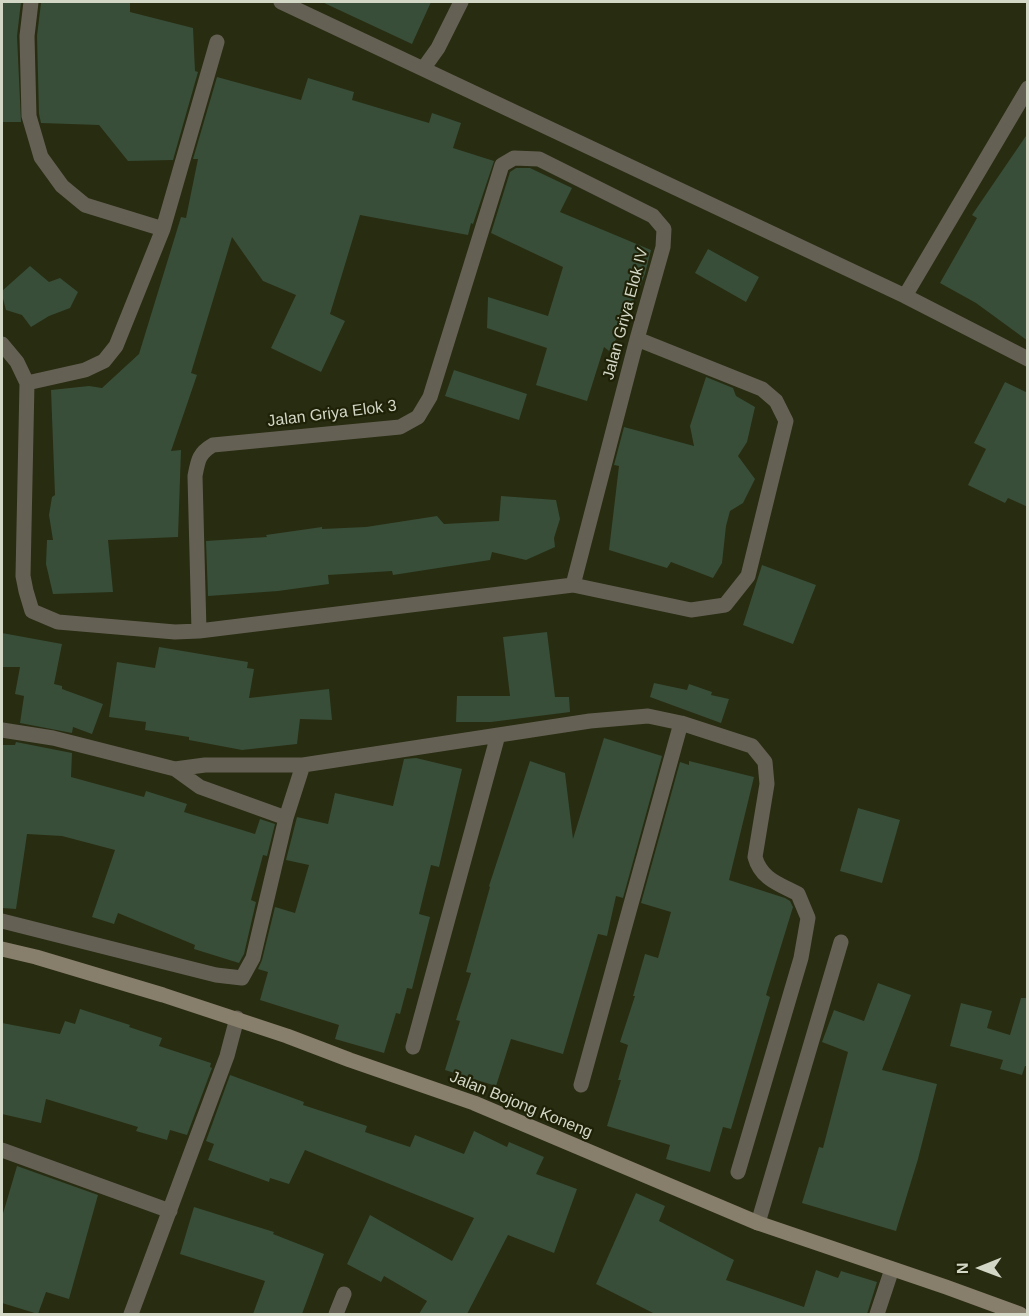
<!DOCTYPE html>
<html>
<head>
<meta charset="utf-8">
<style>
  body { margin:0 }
  #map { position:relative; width:1029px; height:1316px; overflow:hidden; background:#282c11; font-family:Arial,sans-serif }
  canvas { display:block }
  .frame { position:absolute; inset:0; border:3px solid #d3d7c6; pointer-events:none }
  .north { position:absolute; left:951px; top:1238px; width:60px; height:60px; -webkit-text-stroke:4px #1f2207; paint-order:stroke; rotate:269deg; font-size:16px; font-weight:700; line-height:24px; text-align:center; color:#d3d7c6 }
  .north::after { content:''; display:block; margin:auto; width:21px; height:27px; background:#d3d7c6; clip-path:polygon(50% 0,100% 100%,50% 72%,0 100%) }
</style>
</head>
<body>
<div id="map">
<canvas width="1029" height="1316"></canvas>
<div class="frame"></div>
<div class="north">N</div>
</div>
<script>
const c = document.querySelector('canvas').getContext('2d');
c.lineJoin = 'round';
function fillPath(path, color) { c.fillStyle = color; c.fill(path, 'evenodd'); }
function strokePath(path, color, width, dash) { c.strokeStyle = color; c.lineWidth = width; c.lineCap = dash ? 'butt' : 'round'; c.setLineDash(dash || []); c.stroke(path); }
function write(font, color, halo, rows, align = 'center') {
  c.font = font + ' Arial,sans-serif'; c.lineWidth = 4.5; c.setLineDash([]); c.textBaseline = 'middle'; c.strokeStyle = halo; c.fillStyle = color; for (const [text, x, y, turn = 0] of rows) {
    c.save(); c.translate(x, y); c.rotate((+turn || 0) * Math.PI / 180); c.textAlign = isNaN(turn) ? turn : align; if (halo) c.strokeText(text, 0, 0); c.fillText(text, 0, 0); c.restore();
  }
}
fillPath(new Path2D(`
  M2,2H21L17,36L21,122H2Z
  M322,2H431L412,44Z
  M41,3L130,2V12L193,28L195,71L198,72L173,160L128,161L99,125L41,123L39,114L37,36Z
  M217,77L301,100L308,78L354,92L352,100L429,123L432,113L461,123L453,148L494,161L473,224L471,223L468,235L360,215L330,314L345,321L321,372L271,348L296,295L263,281L232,237L191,373L197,375L171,451L181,450L178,537L108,540L113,592L53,594L46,564L47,540H53L49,515L52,497L55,495L51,390L89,386L102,388L139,354L181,217L186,218L198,159H193Z
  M1028,133V341L976,303L940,283L977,218L972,215Z
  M516,168H530L572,188L560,212L651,250L645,274L622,329L609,351L604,347L587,401L536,385L547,348L487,328L488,297L548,316L563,267L491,233L510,172Z
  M708,249L759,277L746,302L695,273Z
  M30,266L49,282L60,278L78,292L70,308L49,316L31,327L22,315L6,310L2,295V291Z
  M454,370L527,394L519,420L445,396Z
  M706,377L733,388L736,396L755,407L747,442L738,456L755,479L743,503L730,511L726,526L722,563L713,578L671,562L667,568L609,550L619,466L614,465L624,427L694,446L690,426Z
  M1005,382L1028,393V507L1008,498L1005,503L968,485L986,449L974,443Z
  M501,496L556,500L560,519L554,538L555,547L526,560L492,552L490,560L393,575L392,571L328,575L329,584L278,591L208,596L206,541L267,537L266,535L322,527V529L366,527L437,516L444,524L499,521Z
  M762,565L816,585L793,644L743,625Z
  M547,632L555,697H569L570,712L491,722H456L457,696H510L503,637Z
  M2,633L62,644L54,684L62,686V689L103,704L92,734L73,727L72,733L20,723L24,696L15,694L20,667H2Z
  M159,647L248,662L247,668L254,669L249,698L329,689L332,720L300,719L297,744L242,750L189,740V737L145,730L146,722L109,717L117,662L155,668Z
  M654,683L687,690L689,684L712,692L711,695L729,699L721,723L650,697Z
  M604,738L662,756L623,898L616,896L607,936L598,934L563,1054L511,1039L496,1086L445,1070L460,1021L456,1020L471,973L466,972L490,887L489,886L530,761L565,773L573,839Z
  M16,742L72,753L71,777L144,797L146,791L187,804L184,812L255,834L260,819L275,824L267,856L263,855L251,900L256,902L244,954L239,963L194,949L195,945L118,913L114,924L92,917L115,850L62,836L27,834L16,909L2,908V745H15Z
  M416,758L462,769L439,867L431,865L419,914L430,917L412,989L407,988L400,1014L396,1013L384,1053L335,1039L339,1025L260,1000L268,972L258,969L262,960L275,907L295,913L309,865L286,860L297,817L328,824L335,793L393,806L404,759Z
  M689,761L754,777L729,880L785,898L790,901L793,907L766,995L770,997L731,1129L723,1127L710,1172L666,1159L670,1145L607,1126L621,1080H618L628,1045L620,1042L635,996H633L645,954L658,958L671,912L641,903L680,762L689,765Z
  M858,808L900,820L882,883L840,871Z
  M878,983L911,995L882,1070L937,1084L918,1159L896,1231L802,1203L819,1147L823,1148L848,1052L822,1042L834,1010L864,1021Z
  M1021,998H1028V1066H1025L1022,1075L1000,1069L1003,1060L950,1046L961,1003L992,1011L987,1028L1010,1035Z
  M80,1009L130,1025L129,1027L162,1038L159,1046L211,1063L210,1067L212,1068L187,1135L170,1130L167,1140L136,1131L138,1127L46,1099L41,1123L2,1114V1023L60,1034L65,1021L75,1024Z
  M230,1075L304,1102L303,1105L367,1126L365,1132L410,1147L415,1135L464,1154L474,1131L507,1147L509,1142L544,1157L536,1174L577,1189L554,1253L508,1235L467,1314H419L427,1301L384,1276L381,1282L347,1264L370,1215L452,1261L474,1218L305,1150L289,1184L270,1178L269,1182L208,1160L214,1144L206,1141Z
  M17,1166L98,1195L69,1299L46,1292L38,1314L2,1303V1217Z
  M636,1193L665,1206L659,1221L734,1260L726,1280L804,1307L816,1270L838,1278L841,1271L877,1282L867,1314H655L596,1284Z
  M194,1207L274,1232L273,1234L324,1254L302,1314H253L265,1281L180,1254Z`), '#384e38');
strokePath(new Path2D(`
  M281,2L905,296L1028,359
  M423,69L438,48L461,2
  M163,229L217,42
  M905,296L1028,88
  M2,344L17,362L27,383L23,576L26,591L32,611L58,622L175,632L199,631L573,585L691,610L725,605L748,576L786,421L776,401L762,389L637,339
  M27,383L85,370L104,361L116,346L163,229L85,205L62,186L41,157L29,116L27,36L31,2
  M199,631L195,476C198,460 199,453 213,445L400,427L418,417L430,397L502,165L514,158L539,159L653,216L664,229L663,247L637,339L573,585
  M2,730L53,738L175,769L205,765H303L590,721L648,716L681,723L752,746L765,762L767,784L755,857C761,879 779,884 798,894L808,918L801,958L738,1172
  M175,769L200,787L286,818
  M2,921L216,975L242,978L253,958L286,818L303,765
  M413,1047L498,735
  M581,1085L681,723
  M2,1150L170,1211
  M758,1223L841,942
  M131,1314L227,1056L237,1018
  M336,1314L344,1294
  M877,1314L892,1269`), '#656054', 15);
strokePath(new Path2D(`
  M2,949L36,957L163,995L287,1036L350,1060L474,1103L758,1223L946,1287L1020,1314`), '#877e6b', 15);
write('16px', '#d3d7c6', '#1f2207', [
  ["Jalan Griya Elok IV",626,314,-75],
  ["Jalan Griya Elok 3",332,414,-7],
  ["Jalan Bojong Koneng",521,1105,22]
]);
</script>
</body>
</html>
